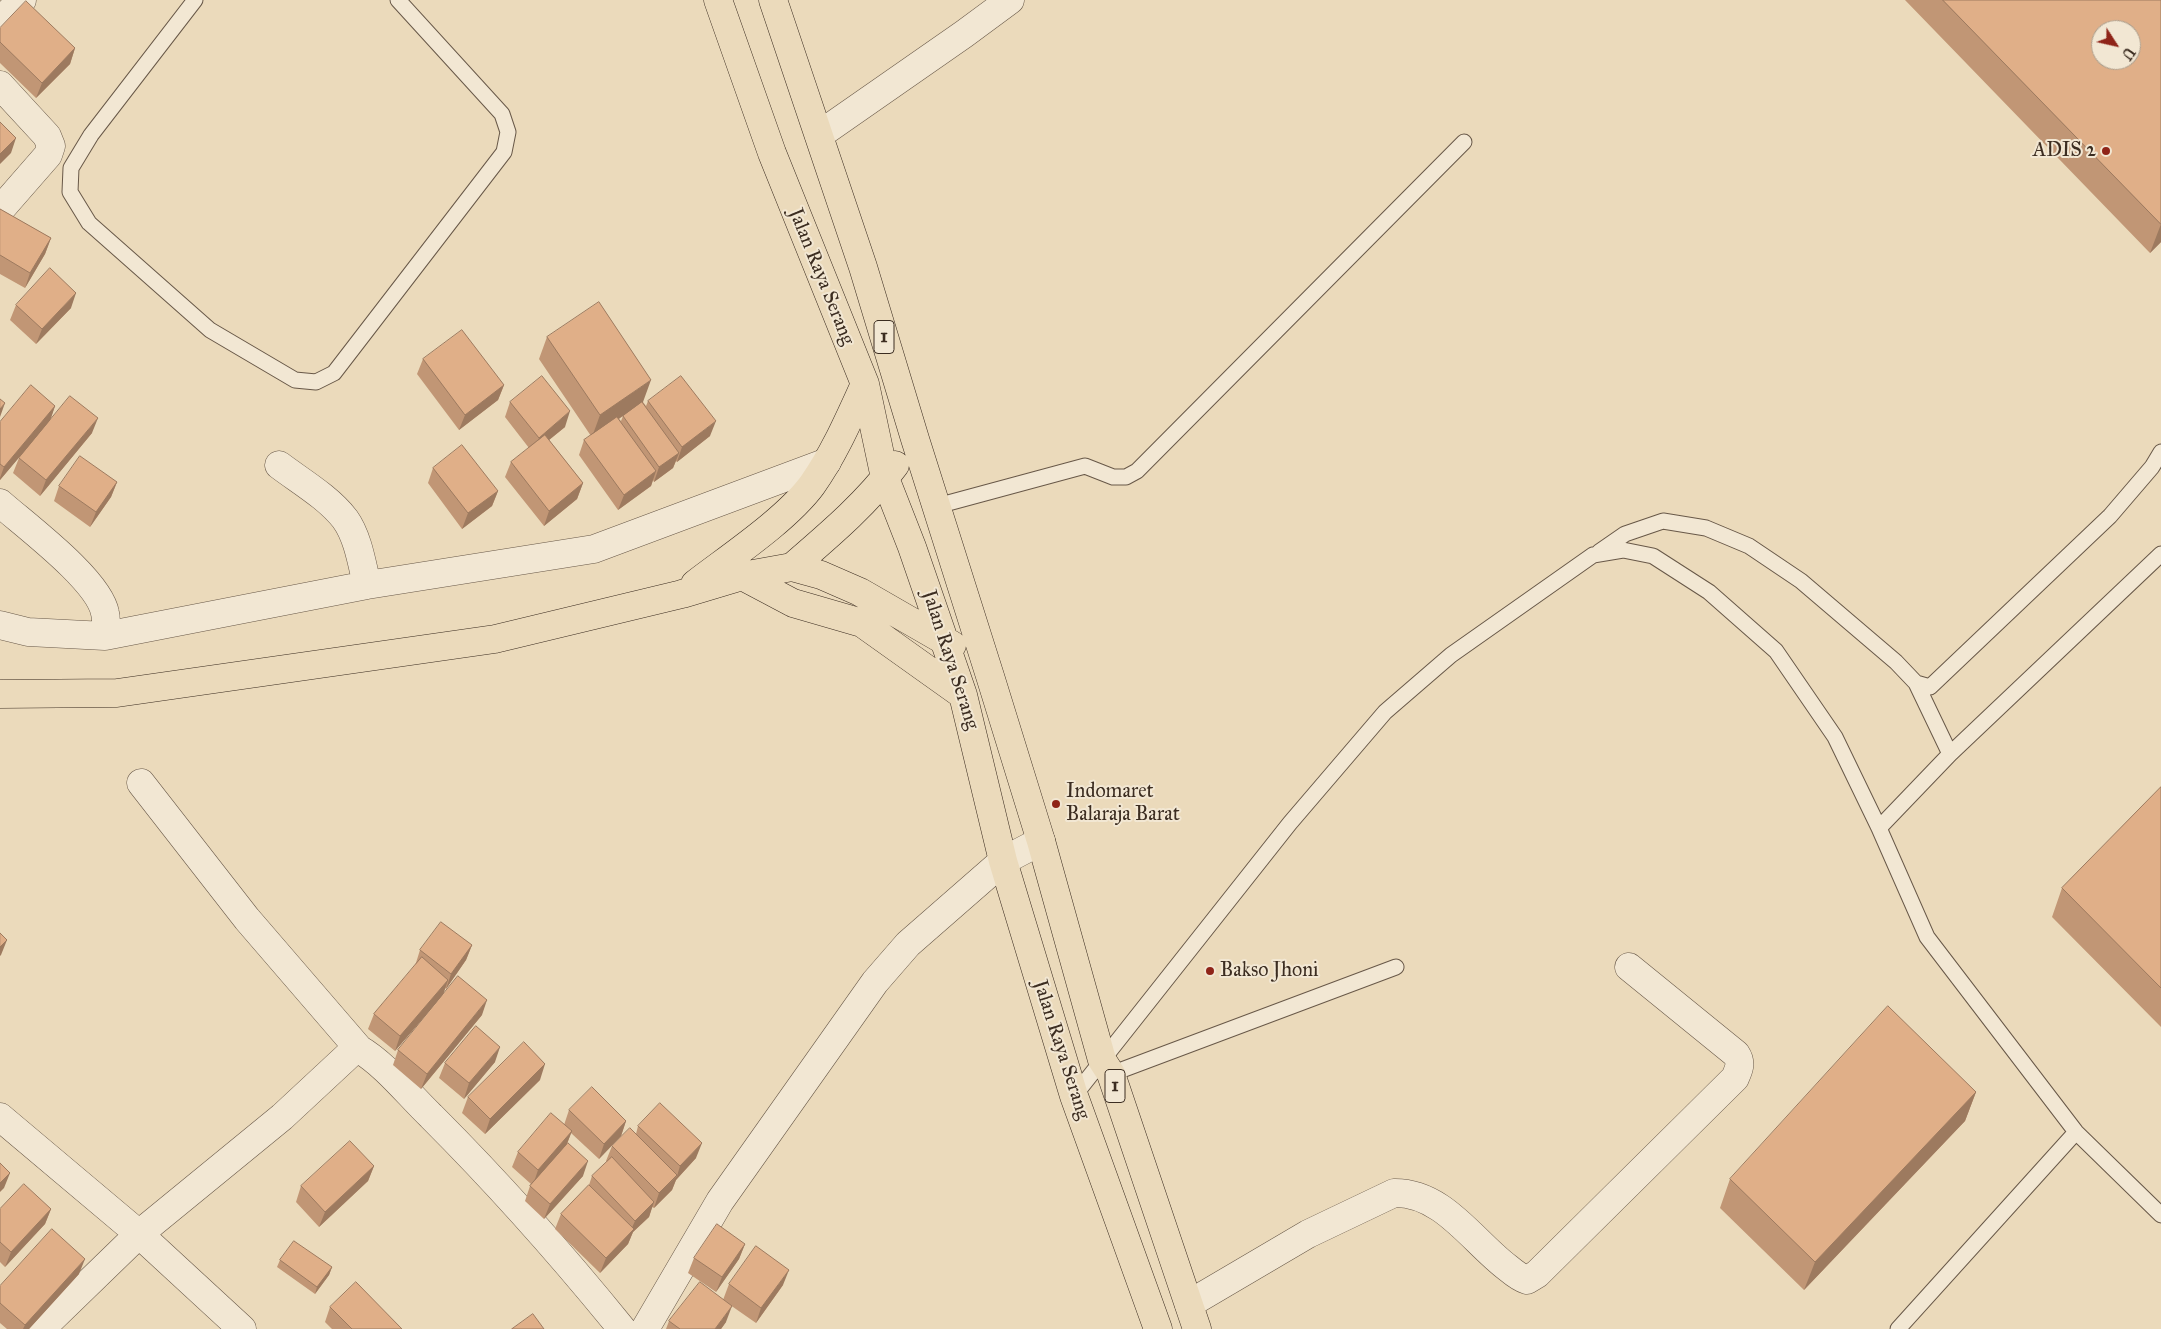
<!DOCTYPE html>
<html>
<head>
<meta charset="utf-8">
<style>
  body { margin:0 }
  #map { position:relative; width:2161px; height:1329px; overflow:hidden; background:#ebdabb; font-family:"IM FELL Great Primer",serif }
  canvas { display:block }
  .north { position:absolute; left:2091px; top:20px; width:50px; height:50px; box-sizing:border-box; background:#f2e7d3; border:1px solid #a99d8c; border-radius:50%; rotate:125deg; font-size:14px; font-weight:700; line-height:20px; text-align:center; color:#3c2d21 }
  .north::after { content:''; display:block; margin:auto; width:18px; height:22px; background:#8f2418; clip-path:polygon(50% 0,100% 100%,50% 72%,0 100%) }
</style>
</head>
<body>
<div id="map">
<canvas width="2161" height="1329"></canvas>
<div class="north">U</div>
</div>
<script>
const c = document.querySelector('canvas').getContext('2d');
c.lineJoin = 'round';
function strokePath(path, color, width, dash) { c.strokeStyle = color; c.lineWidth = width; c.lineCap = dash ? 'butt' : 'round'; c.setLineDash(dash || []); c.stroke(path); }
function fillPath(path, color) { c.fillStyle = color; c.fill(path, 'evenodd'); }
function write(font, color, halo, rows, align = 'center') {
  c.font = font + ' "IM FELL Great Primer",serif'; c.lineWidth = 4; c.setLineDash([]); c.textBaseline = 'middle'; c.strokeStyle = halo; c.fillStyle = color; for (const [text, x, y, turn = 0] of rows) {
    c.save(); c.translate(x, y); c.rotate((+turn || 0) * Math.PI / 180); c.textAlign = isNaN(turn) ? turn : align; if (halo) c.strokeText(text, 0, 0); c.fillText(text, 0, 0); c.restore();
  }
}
const lane = new Path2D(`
  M195,0L91,135L71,168L70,192L89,223L210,330L295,380L316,382L334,373L504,152L508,132L502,114L398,0
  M937,506L1085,466L1113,477H1126L1137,471L1464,142
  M1599,552L1625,534L1663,521L1706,528L1749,546L1801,581L1896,662L1916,683L1950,754
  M1916,683L1930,687L2110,516L2152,467L2161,452
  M1879,828L1950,754L2161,554
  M1111,1074L1396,967
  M1074,1096L1290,823L1385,712L1451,655L1593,555L1623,550L1653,556L1709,592L1776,651L1835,737L1879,828L1927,937L2076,1132L2161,1215
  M1898,1329L2076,1132`);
const street = new Path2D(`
  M0,21L22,0
  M0,85L47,136L51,146L48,155L0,210
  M819,135L964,34L1010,0
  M279,465C300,481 328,497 345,519C358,537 362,564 367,585
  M0,503C26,526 99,580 105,613C107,620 105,629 105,636
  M0,625L28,632L105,636L367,585L594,549L827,462
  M141,783L247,919L359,1049
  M0,1117L139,1234L242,1329
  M1189,1304L1308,1234L1394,1193C1443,1192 1473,1242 1508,1268C1514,1273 1520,1278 1527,1280L1537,1274L1735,1078C1739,1069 1742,1063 1736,1054L1629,967
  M41,1329L139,1234L282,1117L353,1051L359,1049C386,1065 408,1094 431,1116C499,1184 562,1255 622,1329
  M645,1329L720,1201L875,982L908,944L1003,861L1041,841`);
const highway = new Path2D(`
  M718,0L772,153L865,384L885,478L912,547L963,695L1003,861L1074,1096L1158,1329
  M773,0L863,267L915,439L990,676L1041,841L1102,1060L1111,1074L1197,1329
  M792,567C829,535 866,504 895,465
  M742,576L793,603L862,623L963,695
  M695,584C730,557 786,520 812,485C834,454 849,419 865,384
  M0,694L117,693L495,639L682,594L742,576L792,567L821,575L860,592L952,645`);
strokePath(lane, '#685848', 17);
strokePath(street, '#685848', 29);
strokePath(highway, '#3c2d21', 29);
strokePath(lane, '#f2e7d3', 15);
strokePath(street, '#f2e7d3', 28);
strokePath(highway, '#ebdabb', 28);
fillPath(new Path2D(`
  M1905,0H2161V242L2150,253Z
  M0,28L75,48L70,64L36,98L0,63Z
  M0,209L51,238L45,254L25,288L0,274Z
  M16,305L71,308L36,344L10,320Z
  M547,337L643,402L646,406L648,401L710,436L677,462L676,461L673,468L654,482L653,480L651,486L618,510L579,455L584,440L591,436L539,359ZM623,416L621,421L619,419Z
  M423,359L504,385L498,400L459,430L417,374Z
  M510,402L565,427L549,440L583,483L577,499L544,526L505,477L511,462L529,448L505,417Z
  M55,406L50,420L92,433L40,496L13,473L19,458L21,455L0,480V422Z
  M433,468L498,491L492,506L462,529L428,483Z
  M117,482L111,497L90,527L54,501L59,486Z
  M2161,787V1027L2052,917L2062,888Z
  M472,945L466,960L446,989L445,988L443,995L395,1051L368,1029L374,1014L415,966L420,950Z
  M482,1015L421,1089L393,1065L398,1050Z
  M495,1062L464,1099L439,1078L445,1063Z
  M540,1080L485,1134L462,1113L468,1097Z
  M1976,1092L1965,1121L1804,1290L1720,1208L1730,1179Z
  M569,1110L626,1121L621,1136L599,1159L571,1133L567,1144L583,1176L544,1219L525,1201L530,1186L531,1184L512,1167L518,1152L564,1125Z
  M638,1126L696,1158L676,1180L672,1190L654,1208L652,1207L649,1217L633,1232L628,1244L600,1273L555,1229L561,1214L589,1185L592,1176L607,1162L606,1161L612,1146L636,1134Z
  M374,1166L368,1181L319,1227L296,1202L301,1186Z
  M0,1209H51L45,1224L5,1267L0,1262Z
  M745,1244L739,1259L716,1292L688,1273L694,1258Z
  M280,1260L332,1267L329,1275L315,1294L277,1267Z
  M79,1274L29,1329H7L0,1323V1286Z
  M729,1284L783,1285L756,1323L723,1300Z
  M330,1307L402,1329H332L325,1322Z
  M669,1321L726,1322L721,1329H666Z`), '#c19675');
fillPath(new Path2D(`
  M75,48L70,64L36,98L42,83Z
  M16,138L11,153L0,164V154Z
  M2161,224V242L2150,253Z
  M51,238L45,254L25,288L30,273Z
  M76,293L71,308L36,344L42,329Z
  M651,380L643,402L592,437L600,415Z
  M504,385L498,400L459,430L465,415Z
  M5,403L0,417V409Z
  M55,406L50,421L0,480V478L4,467Z
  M570,411L565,427L533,453L539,438Z
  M98,418L92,433L40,496L46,480Z
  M716,421L710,436L677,462L682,447Z
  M679,453L673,468L654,482L659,467Z
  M656,471L651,486L618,510L624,495Z
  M117,482L111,497L90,527L96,512Z
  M583,483L577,499L544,526L549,511Z
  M498,491L492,506L462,529L468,513Z
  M7,940L1,955L0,956V947Z
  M472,945L466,960L446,989L451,974Z
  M448,980L443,995L395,1051L400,1036Z
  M487,1000L482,1015L421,1089L427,1074Z
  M500,1047L495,1062L464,1099L469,1083Z
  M545,1064L540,1080L485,1134L490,1119Z
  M1976,1092L1965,1121L1804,1290L1815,1262Z
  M626,1121L621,1136L599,1159L604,1144Z
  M572,1131L566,1146L533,1185L538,1170Z
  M702,1143L696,1158L676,1180L672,1190L654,1208L659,1193L677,1176L680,1166Z
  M588,1161L583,1176L544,1219L550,1204Z
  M374,1166L368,1181L319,1227L325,1212Z
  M10,1173L4,1188L0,1192V1183Z
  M654,1202L649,1217L633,1232L628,1244L600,1273L606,1258L630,1232L635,1221Z
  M51,1209L45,1224L5,1267L11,1252Z
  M745,1244L739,1259L716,1292L722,1277Z
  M85,1259L79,1274L29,1329H23L25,1325Z
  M332,1267L329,1275L315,1294L317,1287Z
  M789,1270L783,1285L756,1323L761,1308Z
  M732,1306L726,1322L721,1329H715Z`), '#9d7a5f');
const building = new Path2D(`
  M1943,0H2161V224ZM2101,30H2131V60H2101Z
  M26,1L75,48L42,83L0,42V28Z
  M0,122L16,138L0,154Z
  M0,209L51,238L30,273L0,255Z
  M50,268L76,293L42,329L16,305Z
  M599,302L651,380L600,415L547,337Z
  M462,330L504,385L465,415L423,359Z
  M542,376L570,411L539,438L510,402Z
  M681,376L716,421L682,447L648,401Z
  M31,385L55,406L4,467L0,464V422Z
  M70,396L98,418L46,480L19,458Z
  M0,399L5,403L0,409Z
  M642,402L679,453L659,467L623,416Z
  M617,417L656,471L624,495L584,440Z
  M545,435L583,483L549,511L511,462Z
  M462,445L498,491L468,513L433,468Z
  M80,456L117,482L96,512L59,486Z
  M2161,787V988L2062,888Z
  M441,922L472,945L451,974L420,950Z
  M0,933L7,940L0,947Z
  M422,957L448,980L400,1036L374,1014Z
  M458,976L487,1000L427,1074L398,1050Z
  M1888,1006L1976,1092L1815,1262L1730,1179Z
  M476,1026L500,1047L469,1083L445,1063Z
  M524,1042L545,1064L490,1119L468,1097Z
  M592,1087L626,1121L604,1144L569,1110Z
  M660,1103L702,1143L680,1166L638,1126Z
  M551,1113L572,1131L538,1170L518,1152Z
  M630,1128L677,1175L659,1193L612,1146Z
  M350,1141L374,1166L325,1212L301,1186Z
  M568,1143L588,1161L550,1204L530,1186Z
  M612,1157L654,1202L635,1221L592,1176Z
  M0,1163L10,1173L0,1183Z
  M24,1184L51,1209L11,1252L0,1242V1209Z
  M589,1185L634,1229L606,1258L561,1214Z
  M717,1224L745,1244L722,1277L694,1258Z
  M52,1229L85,1259L25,1325L0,1303V1286Z
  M294,1241L332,1267L317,1287L280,1260Z
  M756,1246L789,1270L761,1308L729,1284Z
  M356,1282L402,1329H352L330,1307Z
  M700,1282L732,1306L715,1329H680L669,1321Z
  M533,1314L544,1329H512Z`);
fillPath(building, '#e0af88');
strokePath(building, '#9d7a5f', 1);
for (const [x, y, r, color] of [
  [2106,151,5,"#8f2418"],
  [1056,804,5,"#8f2418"],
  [1210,971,5,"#8f2418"]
]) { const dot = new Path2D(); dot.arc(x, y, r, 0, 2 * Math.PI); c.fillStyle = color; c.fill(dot); strokePath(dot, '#f2e7d3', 2); }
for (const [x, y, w] of [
  [884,337,20],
  [1115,1086,20]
]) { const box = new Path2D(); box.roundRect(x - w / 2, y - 16.5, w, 33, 4); c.fillStyle = '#f2e7d3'; c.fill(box); strokePath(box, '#3c2d21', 1); }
write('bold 19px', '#3c2d21', null, [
  ["1",884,337],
  ["1",1115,1086]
]);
write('20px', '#3c2d21', '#f2e7d3', [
  ["ADIS 2",2096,151,"right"],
  ["Indomaret",1066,792],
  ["Balaraja Barat",1066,815],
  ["Bakso Jhoni",1220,971]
], 'left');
write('20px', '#3c2d21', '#f2e7d3', [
  ["Jalan Raya Serang",821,277,68],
  ["Jalan Raya Serang",950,660,72],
  ["Jalan Raya Serang",1061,1050,72]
]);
</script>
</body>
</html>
